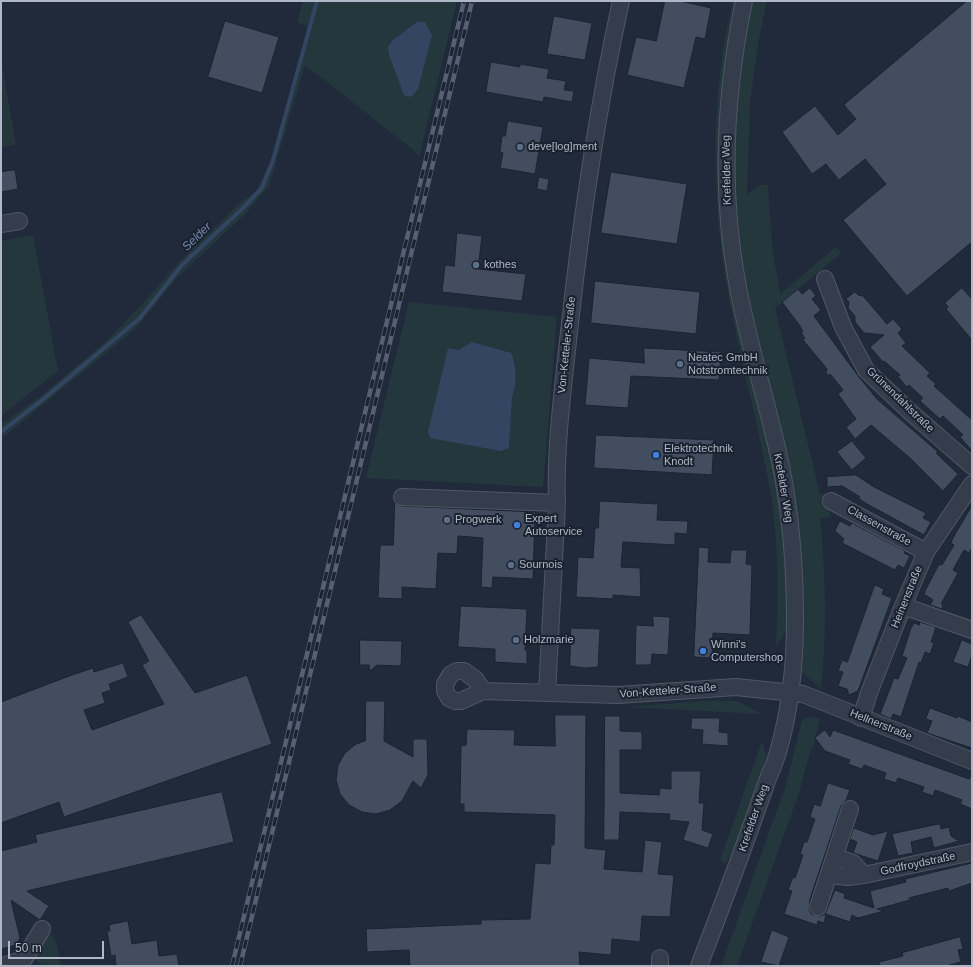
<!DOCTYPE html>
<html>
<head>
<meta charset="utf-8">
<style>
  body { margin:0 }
  #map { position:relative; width:973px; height:967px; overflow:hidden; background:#212a3b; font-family:Arial,sans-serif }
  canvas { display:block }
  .frame { position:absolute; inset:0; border:2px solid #b0b7c7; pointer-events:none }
  .scale { position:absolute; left:8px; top:941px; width:96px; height:18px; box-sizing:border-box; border:2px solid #b0b7c7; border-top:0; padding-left:5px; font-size:12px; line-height:14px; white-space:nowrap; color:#b0b7c7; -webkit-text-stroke:3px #1a222f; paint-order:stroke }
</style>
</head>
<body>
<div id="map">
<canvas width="973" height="967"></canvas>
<div class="frame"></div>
<div class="scale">50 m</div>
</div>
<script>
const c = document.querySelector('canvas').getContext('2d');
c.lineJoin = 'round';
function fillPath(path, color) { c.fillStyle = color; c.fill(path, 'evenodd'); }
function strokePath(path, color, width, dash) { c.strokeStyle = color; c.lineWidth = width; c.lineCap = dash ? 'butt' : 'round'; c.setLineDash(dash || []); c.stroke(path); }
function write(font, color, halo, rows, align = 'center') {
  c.font = font + ' Arial,sans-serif'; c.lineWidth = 4; c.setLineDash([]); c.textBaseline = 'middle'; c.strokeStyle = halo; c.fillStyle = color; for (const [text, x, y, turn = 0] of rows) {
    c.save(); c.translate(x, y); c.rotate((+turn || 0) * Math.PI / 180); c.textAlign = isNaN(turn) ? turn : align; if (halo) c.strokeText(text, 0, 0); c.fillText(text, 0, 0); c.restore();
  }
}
fillPath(new Path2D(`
  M303,1H457L419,158L416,152L305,65L269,186L245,214L179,276L134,330L1,439V425L42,395L103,344L136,311L180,261L241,202L256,191L272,159L308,26L297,22Z
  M733,1H737L727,51L721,119L768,441L779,497L786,564V631L776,647C778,597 779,546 771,496C759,424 738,354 726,281C711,189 711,92 733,1Z
  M751,1H767L758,44L750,103L747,194L761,185H768L772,246L780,294L836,247L841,253L775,308L820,494L828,493L830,517L820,518C826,576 827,631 821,689L802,672L803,626L801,568L754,332L737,238L733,141L739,62Z
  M1,59L16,144L1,147Z
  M33,235L58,371L1,416V241Z
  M409,302L557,317L543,487L366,478ZM448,348L515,361L514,391L512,398L509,448Z
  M703,701H738L761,714L626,707Z
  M810,717L820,719L813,748H811L799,793L737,966H721L785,788L802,720Z
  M762,741L766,755L755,797L740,841L725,864L720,860Z
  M52,935L57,945L61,966H42L34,957L45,938Z`), '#23373c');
fillPath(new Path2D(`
  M417,22H425L432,35L418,89L411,97L404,95L389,55L388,47L393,40Z
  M472,342L511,353C517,365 517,385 512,398L509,448L501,451L430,438L428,432L448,348L459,350Z`), '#344562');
strokePath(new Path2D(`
  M1,432L41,401L140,318L182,265L243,208L262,188L273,160L317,1`), '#344562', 4);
const building = new Path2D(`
  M665,1H680L711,8L705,39L696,37L684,88L627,75L636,37L656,41Z
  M967,1H972V242L907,296L843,220L886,184L865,159L839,180L826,164L812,174L782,132L815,106L838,135L856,119L844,105Z
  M554,16L592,23L585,60L547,54Z
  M225,21L279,37L262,93L208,77Z
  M491,62L520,67V64L549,69L547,78L566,81L564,90L574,91L572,102L544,97L543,102L486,92Z
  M508,121L543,127L535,174L500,168L503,153L500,152L502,136H505Z
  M15,170L18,189L1,192V172Z
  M611,172L687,184L677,244L601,233Z
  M539,177L549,179L547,191L537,189Z
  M457,233L482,236L478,269L526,274L522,301L442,292L445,265L454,266Z
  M595,281L700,292L696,334L591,323Z
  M810,288L816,296L812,299L821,310L814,316L859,377L877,399L938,452L936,453L958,474L943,491L910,458L871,425L855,439L846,427L856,419L838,394L843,390L831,375L826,374L827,369L803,340L805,338L801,333L803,332L800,326L782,302L798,289L802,294Z
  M962,288L972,299V340L946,309L948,307L945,303Z
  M855,292L858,295L863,296L887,324L893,319L902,329L898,333L906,343L902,346L930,373L927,376L936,384L934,386L972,420V451L960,437L963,435L943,416L940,419L920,401L923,398L909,385L907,387L898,377L900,375L884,361L883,362L870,347L884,335L864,333L855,322V316L848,308L849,302L846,299Z
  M644,348L721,352L719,380L631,376L628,408L585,405L589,358L644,363Z
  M596,435L714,440L712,475L594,468Z
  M852,441L866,458L852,470L837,452Z
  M856,475L874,487L926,513L923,518L931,522L924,535L867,504L858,498L860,497L842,486L827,487V477Z
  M600,501L658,504L657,520L688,521L687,534L675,533V545L623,542L621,567L640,568L641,597L613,595V599L576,597L578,557L593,558L595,528H598Z
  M395,503L402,506L535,512L533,579L493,577L492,588L481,587L483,538L458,536L457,554L438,553L436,589L402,587V599L378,598L380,545H393Z
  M972,506V547L969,553L964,550L953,570L958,573L941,604L943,605L942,609L930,605L933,600L924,594L926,589L937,568L940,564L942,565L954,545L951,543L953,538Z
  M840,521L850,526L852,523L905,551L904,553L910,556L904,568L898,565L895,570L842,543L844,539L835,531Z
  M699,547L709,548L708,562L730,563L731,550H747L746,564L752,565L750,633L749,635L713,633L712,658L694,657Z
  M875,585L884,589L882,594L892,598L858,691L849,695L847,689L838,686L843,672L838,671L842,660L847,662Z
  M461,606L527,609L525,650H527V664L495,662V649L458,647Z
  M141,615L195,693L247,675L272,744L64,817L59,802L1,823V702L72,675L93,668L94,672L123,663L128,677L109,684L111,690L102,693L105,703L84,710L92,730L164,704L142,665L149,661L128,622Z
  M653,616L670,617L668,655L652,654L651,665H635L636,625L653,626Z
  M920,622L936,627L931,642L934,643L930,654L925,652L921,663L919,662L901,717L893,714L891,719L880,714L894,678L898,679L907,658L902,656L911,628L914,623L919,625Z
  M571,628L600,629L598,667L584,668L570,666Z
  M360,640L402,641L401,666L377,665L370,671L369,665H360Z
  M962,640L972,644V655L968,667L953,662Z
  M366,701H385L384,741L413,757V739H427L428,775L421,788L413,781L402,801L390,810L376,814L362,812L349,805L340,794L336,780L338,765L345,753L356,744L365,741Z
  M930,708L957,718L958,716L972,722V748L927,733L932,721L926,719Z
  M555,715H586L585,848L606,850L604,869L642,872L645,840L662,842L658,874L674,875L670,917L642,916L640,942L612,939L611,955L579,952L580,966H410L409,950L367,952L366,929L481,924V920L530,919L535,863L550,864L551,845H554L555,815L464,812V804H460L461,746L466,745L467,729L515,730L514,745L555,746Z
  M605,716H620V731L642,732V750H620V793L659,795L660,788L671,789V771H701L699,803H704L702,830L713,834L708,848L683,840L689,822L669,820L670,814L620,812L619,840H604Z
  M692,718H720L719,732L728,733V746L702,744L703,730L691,729Z
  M825,730L830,737L833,730L969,779L972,775V809L960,804L962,800L935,790L933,796L922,792L924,787L898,778L896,783L884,779L886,773L864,765L862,769L848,764L850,760L825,751L815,738Z
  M828,783L850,790L846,800L841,806L810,899L809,909L811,914L820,916L825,914L835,890L845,894L844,898L874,908L870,891L906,882L905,879L972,863V883L949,891L948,888L909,898L910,900L877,909L884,911L858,918L852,915L850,922L826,914L824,923L818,921L817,925L784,914L792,891L788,890L793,877L795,878L803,855L800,854L804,842H807L815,819L810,817L814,804L820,806Z
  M222,792L234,842L27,891L49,906L40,920L11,900L20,938L16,945L1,949V851L37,842L35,835Z
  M940,824L941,829L949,827L951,836L959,841L934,848L931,837L911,842L913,853L898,856L892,834Z
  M854,828L873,835L888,831L878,861L853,853L857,842L850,839Z
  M128,921L132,944L157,940L159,956L177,954L179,966H116L115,955L111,956L107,931H110L109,925Z
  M772,930L789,937L779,966L761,962Z
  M960,937L963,949L958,950L961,962L946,966H880L879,962L903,956L902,953Z`);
fillPath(building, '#424d60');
strokePath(building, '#1c2431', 1);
const minor = new Path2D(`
  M1,224L19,221
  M825,279L843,327L866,370L907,409L972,466
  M402,497L557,503
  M831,501L926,552
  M903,606L972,630
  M483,691L476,680L464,671H457L451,674L445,684V691L449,698L455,701H461L483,691L618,695L736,687L803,694L972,761
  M547,693L557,503C555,446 563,389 569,332C581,221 597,110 621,1
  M861,718L869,693L903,606L926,552L972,484
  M835,857L853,863L864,875
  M829,875L848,877L864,875L972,852
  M818,907L850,809
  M660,958V966
  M3,966L24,959L42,929
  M699,966C722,906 745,845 766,784C770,773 775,763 778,752C790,711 795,661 795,619C795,568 791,516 781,466C768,404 748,344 737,282C720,189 725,93 744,1`);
strokePath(minor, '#505765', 18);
strokePath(minor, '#353c4b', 16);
const rail = new Path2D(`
  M232,966L464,1
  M240,966L472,1`);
strokePath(rail, '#566072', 4.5);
strokePath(rail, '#1a222f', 3, [9]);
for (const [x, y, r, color] of [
  [520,147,4,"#5c6f8a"],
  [476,265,4,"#5c6f8a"],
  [680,364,4,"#5c6f8a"],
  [656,455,4,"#3f7fe0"],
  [447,520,4,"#5c6f8a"],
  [517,525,4,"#3f7fe0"],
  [511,565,4,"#5c6f8a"],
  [516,640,4,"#5c6f8a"],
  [703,651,4,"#3f7fe0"]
]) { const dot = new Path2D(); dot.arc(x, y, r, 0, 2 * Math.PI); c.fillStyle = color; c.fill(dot); strokePath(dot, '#1a222f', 1.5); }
write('11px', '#b0b7c7', '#1a222f', [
  ["deve[log]ment",528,147],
  ["kothes",484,265],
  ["Neatec GmbH",688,358],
  ["Notstromtechnik",688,371],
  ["Elektrotechnik",664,449],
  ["Knodt",664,462],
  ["Expert",525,519],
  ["Autoservice",525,532],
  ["Progwerk",455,520],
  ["Sournois",519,565],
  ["Holzmarie",524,640],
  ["Winni's",711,645],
  ["Computershop",711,658]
], 'left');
write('11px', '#b0b7c7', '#1a222f', [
  ["Krefelder Weg",727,170,-91],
  ["Von-Ketteler-Straße",567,345,-84],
  ["Grünendahlstraße",900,400,44],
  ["Krefelder Weg",783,488,80],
  ["Classenstraße",879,526,29],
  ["Heinenstraße",907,597,-68],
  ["Von-Ketteler-Straße",668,691,-4],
  ["Hellnerstraße",881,725,22],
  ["Krefelder Weg",754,818,-71],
  ["Godfroydstraße",918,864,-12]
]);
write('italic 12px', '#768cb0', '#1a222f', [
  ["Selder",197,237,-44]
]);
</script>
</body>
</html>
